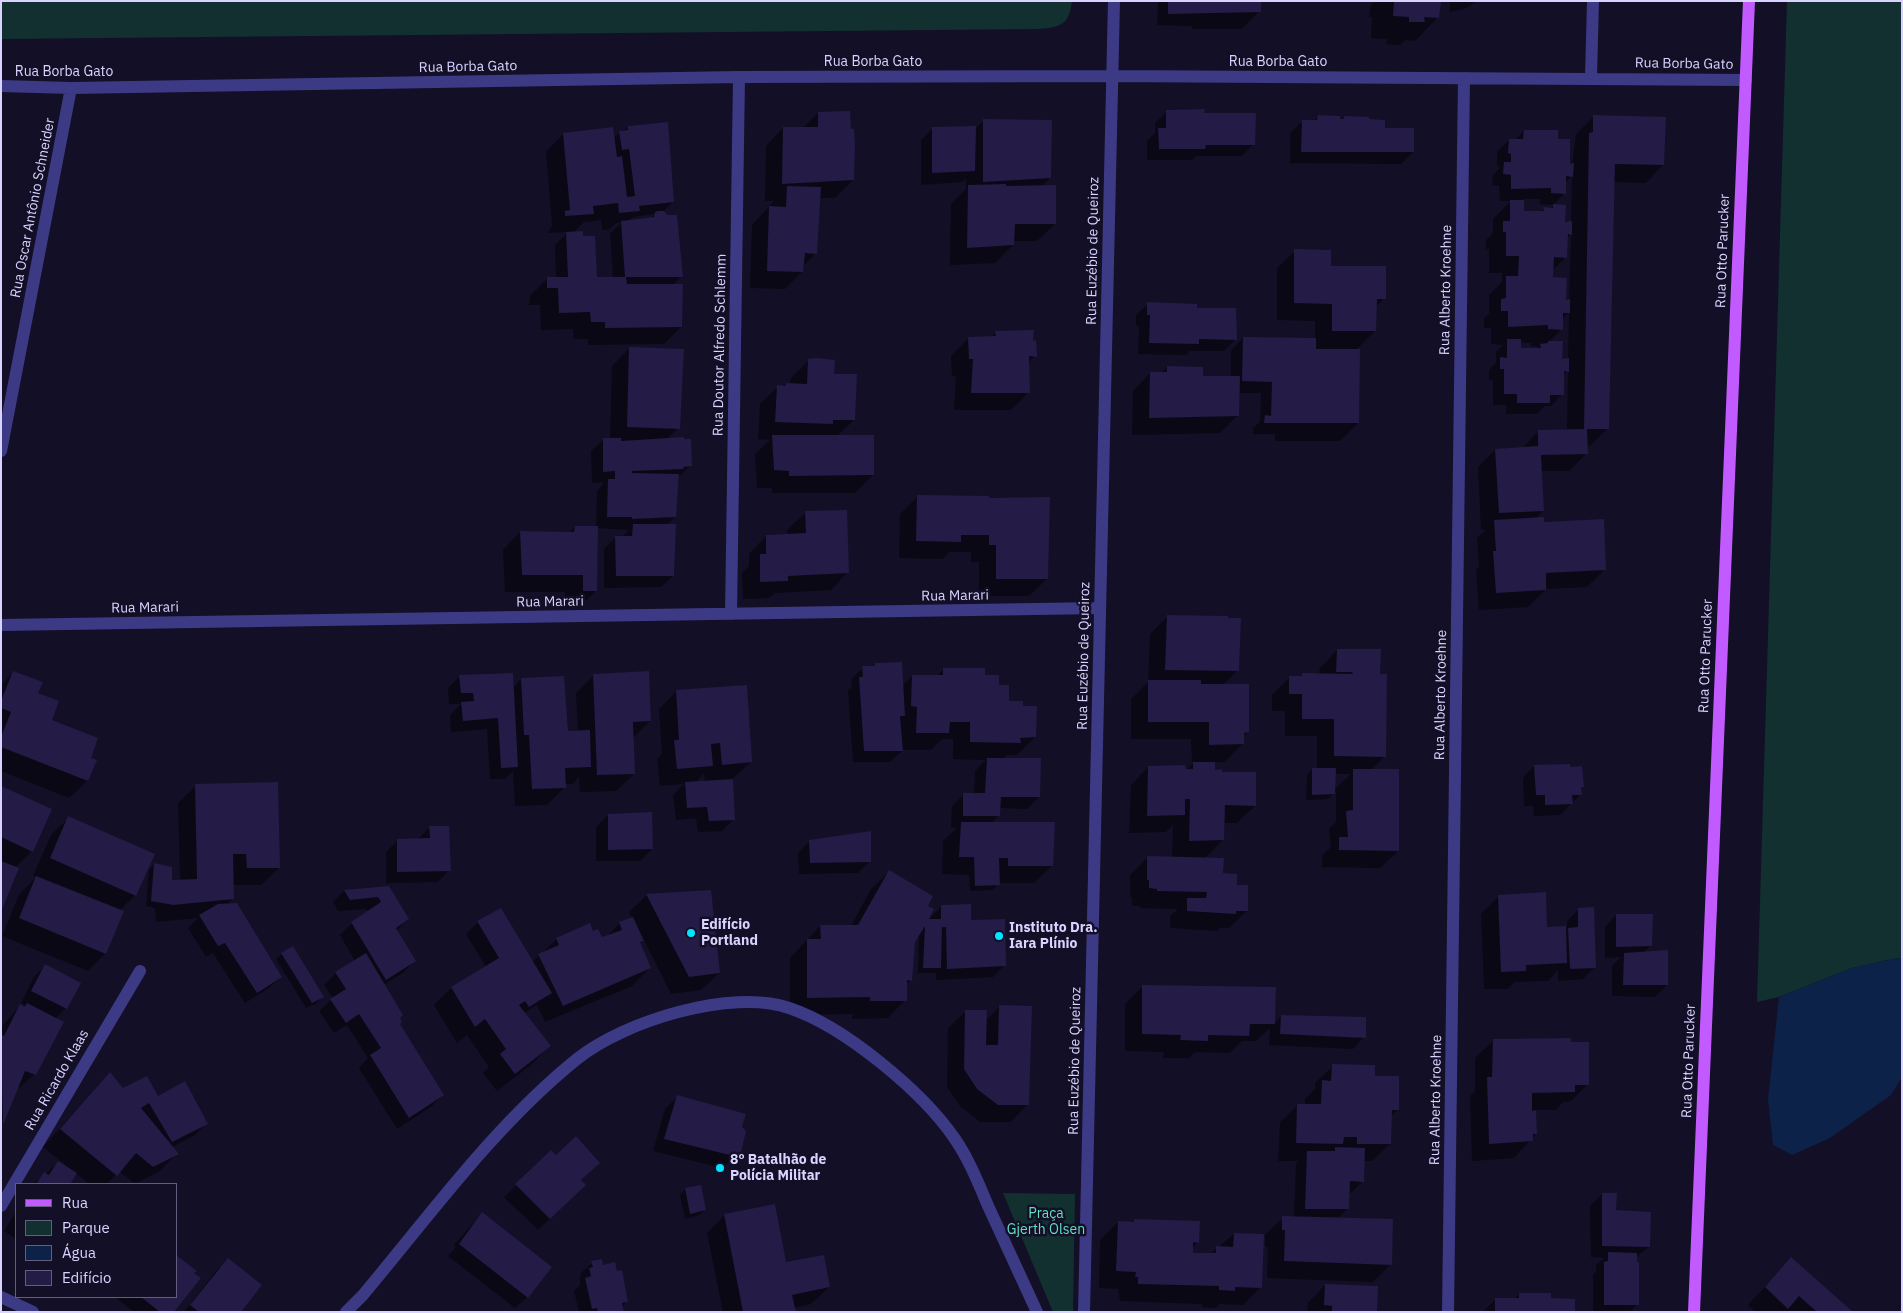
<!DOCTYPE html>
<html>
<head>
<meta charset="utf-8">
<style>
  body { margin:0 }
  #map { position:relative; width:1903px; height:1313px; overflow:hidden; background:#130f26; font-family:"IBM Plex Sans",sans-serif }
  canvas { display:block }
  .frame { position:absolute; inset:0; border:2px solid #d9d4ff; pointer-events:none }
  .legend { position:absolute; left:15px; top:1183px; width:162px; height:115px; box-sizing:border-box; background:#130f26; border:1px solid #625e7d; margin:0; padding:6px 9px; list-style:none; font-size:15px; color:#d9d4ff }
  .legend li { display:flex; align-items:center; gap:10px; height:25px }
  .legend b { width:25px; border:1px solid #625e7d }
</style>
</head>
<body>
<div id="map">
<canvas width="1903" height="1313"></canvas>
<div class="frame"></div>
<ul class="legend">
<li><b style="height:6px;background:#c25bff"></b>Rua</li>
<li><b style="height:14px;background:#12302f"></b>Parque</li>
<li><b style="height:14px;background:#0c2248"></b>Água</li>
<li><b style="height:14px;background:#241b47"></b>Edifício</li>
</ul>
</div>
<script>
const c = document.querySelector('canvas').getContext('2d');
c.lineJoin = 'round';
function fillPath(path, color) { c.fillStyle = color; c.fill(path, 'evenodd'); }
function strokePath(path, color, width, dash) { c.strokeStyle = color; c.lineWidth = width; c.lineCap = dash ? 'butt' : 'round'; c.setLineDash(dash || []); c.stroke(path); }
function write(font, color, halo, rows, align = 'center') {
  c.font = font + ' "IBM Plex Sans",sans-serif'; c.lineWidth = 5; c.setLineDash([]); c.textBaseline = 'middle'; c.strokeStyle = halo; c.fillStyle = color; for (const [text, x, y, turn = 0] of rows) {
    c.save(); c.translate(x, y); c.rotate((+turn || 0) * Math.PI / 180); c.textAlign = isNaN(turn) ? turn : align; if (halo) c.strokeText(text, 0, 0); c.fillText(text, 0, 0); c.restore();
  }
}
fillPath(new Path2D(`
  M1,1H1072C1069,25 1061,27 1039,29L1,39Z
  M1787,1H1902V959L1897,958L1852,968L1779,997L1757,1002Z
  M1003,1193L1075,1194L1073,1312H1053Z`), '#12302f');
fillPath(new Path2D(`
  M1898,958L1902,959V1077L1891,1095L1830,1138L1792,1155L1773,1145L1768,1099L1779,997L1852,968Z`), '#0c2248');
fillPath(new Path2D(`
  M1158,1H1260L1259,11L1242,29H1192V26L1157,25Z
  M1373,1H1440L1438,17L1415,41L1405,40L1400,45L1386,44L1387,39L1371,38L1372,17H1369L1370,8Z
  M1450,1H1477L1466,8L1450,12Z
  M1167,111L1203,115L1254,144L1242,156H1197L1192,160H1147V141L1155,133V123Z
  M818,113L853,180L835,198H819L815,254L803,266L802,272L785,289L750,288L752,225L774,201H765L766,146L783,128H803Z
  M1594,116L1663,165L1646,183L1614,182L1608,428L1590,446H1586L1587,453L1569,471H1541L1543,511L1535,519L1604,570L1587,587L1546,589L1528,607L1479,610L1476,570L1479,567L1477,538L1486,530H1481L1478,467L1495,450L1522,448L1538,432L1567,431L1568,371L1563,375L1562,394L1551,406H1545L1537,414H1506V405H1493V380H1489V370L1496,363V352L1503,345L1491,344V328H1484V318L1489,314V295L1502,282V273H1489V249H1486V240L1493,233V219L1511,201H1500L1499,186L1492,185L1493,175L1500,168L1497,165V152L1509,140H1515L1524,131L1556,141L1569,165H1572L1576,134ZM1572,176L1571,223H1564L1553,206L1550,209L1544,208L1540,213L1523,212V199H1540V204L1553,205L1565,193V183ZM1571,234L1569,301H1565L1552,279V271L1566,257L1567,238ZM1569,312L1568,360H1561L1549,342L1562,329V320ZM1520,342L1531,343V346L1539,347L1537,349H1520Z
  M1318,117L1338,120L1344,118L1367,121L1384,129L1413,152L1401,164L1290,163V133L1302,122H1313Z
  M984,120L1050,178L1041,187L1055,224L1037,241H1013V245L995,263L950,265L951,204L966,189V178L962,182L921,185V140L933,128H976Z
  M629,127L673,202L663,212L682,276L673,285L681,327L664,344L588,345V339H574L573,329L541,330L540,305H529L530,296L547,279H556L555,245L568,232L548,233L552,225L546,152L563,134L613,138ZM655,214L650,219L628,221L633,217ZM601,220L602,230L610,229L616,223H621L610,234L613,278H594L574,232L584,222Z
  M1295,251L1330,267L1384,298L1376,307L1375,331L1356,350L1358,423L1340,441H1275V434H1253V428L1260,422L1261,393H1238L1237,416L1220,433L1132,435L1133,391L1150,373H1161L1167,367L1202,377L1231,378V350L1243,338L1315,339V321L1277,320V268Z
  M1148,304L1195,309L1235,340L1224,351H1190L1186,355L1138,354L1139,326H1136V315Z
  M1032,331L1035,356L1028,363V393L1011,410H954L956,376H952L951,356L969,338L991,337L996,332Z
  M630,348L678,428L667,439L690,466L679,477L675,517L667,525L673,576L661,587L604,588V549L616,537H622L629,530L596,528V591L578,608H566L565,592H505L503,550L520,532L569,533L575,527L596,528L597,492L604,482L592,483L591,451L603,440L610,439L612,366Z
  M808,361L833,375L854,420L837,436L873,475L855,493H772V488H757L755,454L770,440L758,439L760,404L778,387L790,384L791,378Z
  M918,496L988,499L1047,579L1029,596H979V562H971V552H949L943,559L899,558L900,514Z
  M805,513L848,572L831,590L775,593L769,598L743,599L742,573L749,566V554L766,536L788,535L787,530Z
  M1168,616L1238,670L1223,685L1248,732L1242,737V744L1225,762H1214L1213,771L1221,773L1255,806L1237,823H1223V840L1204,859L1235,886L1247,911L1229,928H1220L1217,931L1170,928V916L1178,909L1140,908V906H1132V897H1130V875L1148,857L1172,858L1173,825L1166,832L1129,833L1131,785L1148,767L1186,770L1195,762H1192L1191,739H1131V699L1148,682L1150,634Z
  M1337,650L1379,676L1385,756L1371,770L1398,851L1380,868L1322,867V856L1331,847L1329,829L1336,822V791L1328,799L1306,800L1307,775L1312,769H1317V736H1285V711H1272V695L1290,677H1299L1303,674H1319L1320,668ZM1334,774H1351L1334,790Z
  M876,664L902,686L912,676H937L944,669L984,677L997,686L1035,737L1017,755H1007L1003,759L1039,797L1027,809L999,808L998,816L991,823L1052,866L1034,883H999L993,890L970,891L969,875L942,874L943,841L957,828H951L952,806L964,794H974L975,771L986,760L953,759V739H942L931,750H903L890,762H853L848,690L852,687L851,679L863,668L873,667Z
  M14,672L37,693L50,720L89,758L95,761L87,781L69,798L1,771V685Z
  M594,675L650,721L633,738L634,774L616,791L580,792L579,777L573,784H565V787L547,805L515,806L513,771L505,779H490L487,729L451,732L450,715L461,704H449L448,688L460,676L513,688L521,679L566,732H578L576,693Z
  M677,691L751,762L732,779L734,819L722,831L698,832L696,818L676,820L673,795L684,784L660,786L657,759L662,754L659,709ZM704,773L705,782L695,783Z
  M1534,766L1569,769L1582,786L1580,788L1581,794L1560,815L1534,816L1533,806H1524L1523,778Z
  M196,786L279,868L261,885H232L233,899L226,905L281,977L269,988L245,1003L213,953L206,957L188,928L198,918L156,922L155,908L146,906L149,870L154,864L171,882L180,881L178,803Z
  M1,788L32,851L15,868L1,909Z
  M608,815L652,849L640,861H596V827Z
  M69,818L135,895L120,910L105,954L88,971L2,936L19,895L36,877L33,876L51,835Z
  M429,828L449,870L438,882L386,883V852L397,841L417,840Z
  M810,841L870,861L858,873L799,874L798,853Z
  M889,872L926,906L924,924L942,906L970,921L1005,965L993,977L936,980V973H918L919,932L914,941L911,980L905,985V1000L888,1018L852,1019L853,1014L790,1015V958L820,926H851L871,889Z
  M388,887L408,919L396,931L414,961L403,973L383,985L399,1024L442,1095L431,1107L397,1129L359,1068L368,1058L347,1025L334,1033L319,1011L333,998L324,985L336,973L355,961L340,935L352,923L369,912L366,909L338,911L333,902L344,891Z
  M647,895L719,973L701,990L671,994L644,940L639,944L650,968L632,986L545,1022L537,1005L524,1013L549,1046L532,1064L497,1091L483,1073L489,1067L467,1035L457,1043L434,1005L451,988L486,967L466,934L478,922L532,962L557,939L593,933L601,939L606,937L620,923L632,918L629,912Z
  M1499,896L1545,928L1567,927V921L1579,909L1594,968L1583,979L1558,981V970L1548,981L1514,982L1508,989H1484L1481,914Z
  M1616,915L1651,945L1643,953L1667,985L1655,997L1612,996V966L1621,957L1605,958V927Z
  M282,954L322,997L317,1003L306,1008L276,959Z
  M46,965L79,983L66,1008L55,1019L35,1074L15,1091L1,1124V1027L20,1006L29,1010L30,1008L21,1003L34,977Z
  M1143,986L1274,1024L1281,1016L1364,1037L1353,1049L1269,1045L1270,1028L1256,1041H1242L1230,1053L1195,1052L1189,1058H1163L1164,1052L1125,1051V1004Z
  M1000,1006L1028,1104L1011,1122H980L960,1106L947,1087L948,1028L966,1011L985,1021Z
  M1493,1041L1588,1084L1570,1102H1563L1556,1110H1535L1536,1134L1514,1158L1472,1161L1470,1096L1475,1091V1058Z
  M1333,1066L1374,1077L1397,1110L1390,1117V1144L1372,1161H1363V1181L1351,1193H1348L1347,1209L1337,1219L1391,1264L1373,1282L1267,1278L1268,1247H1265V1235L1283,1218H1294L1296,1164L1298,1161H1278L1280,1122L1298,1105H1305V1099L1315,1089V1083Z
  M110,1074L123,1090L157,1098L207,1123L195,1135L172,1147L177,1153L160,1171L135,1184L119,1171L107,1184H89L76,1173L69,1184H33L58,1163L67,1166L43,1147Z
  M677,1097L741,1128L740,1151L728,1163L722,1168L653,1151L665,1109Z
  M551,1152L579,1181L573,1197L538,1230L504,1197Z
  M685,1189L705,1210L699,1215L685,1219L680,1195Z
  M1602,1194L1615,1212L1649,1247L1635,1258L1638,1304L1630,1312H1593V1275L1596,1271V1265L1604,1258L1591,1257L1590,1206Z
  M16,1212V1239L4,1231Z
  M482,1213L527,1297L515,1308L448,1256L456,1247L454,1245Z
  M725,1215L785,1264L829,1287L811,1304L793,1308L794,1312H723L707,1233Z
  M1134,1220L1198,1242L1192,1248V1254H1210L1234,1234L1260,1288L1243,1305L1219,1304L1216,1308L1202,1307V1304L1120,1301L1118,1289L1099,1288L1100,1240L1118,1222L1132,1223Z
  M1791,1259L1851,1312H1755L1748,1305Z
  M228,1260L240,1312H184L216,1271Z
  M592,1263L627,1301L622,1307L623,1312H579L574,1291L580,1285V1274Z
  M195,1271L173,1312H134L115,1297H176Z
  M1325,1285L1375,1312H1307L1308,1303Z
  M1519,1294L1574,1312H1483L1496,1299H1514Z`), '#0007');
fillPath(new Path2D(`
  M1168,1H1261V12L1168,14Z
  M1394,1H1441L1439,18L1424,17L1425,22H1409V17L1393,16Z
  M1205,109L1204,113H1256L1255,145H1206L1205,149H1159L1158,128H1166V110Z
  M850,111L851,129H854L855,145L854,180L782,184L783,127H818V112Z
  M1318,115L1340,116V119H1344V116L1369,117V119L1385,120V128H1414V152H1301L1302,120H1317Z
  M1593,115L1666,117L1664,165L1615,164L1609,429H1587L1588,454L1541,455L1544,511L1499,513L1495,449L1538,446V430L1584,429L1589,133L1593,132Z
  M983,119L1052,120L1051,178L983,182Z
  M668,122L674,202L639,206L640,211L619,213L618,203L593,206L594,214L565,216V211L570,210L563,133L613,127L617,157L622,156L627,197L635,196L629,149L622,150L619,131L628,130V126Z
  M976,126L975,171L932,173V127Z
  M1524,130H1558V139H1570V164L1574,163L1573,177L1566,176V194L1551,193V188L1511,189V175L1503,174L1504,162H1511V154L1508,153L1509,139H1523Z
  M1006,184V186L1056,185V224H1015L1014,245L967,248L968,185Z
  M787,186L821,187L817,254L805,253L803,272L767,271L769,206L786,207Z
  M1510,200H1524V211H1544L1543,207L1553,208V204L1566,205L1565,222L1572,221V235L1568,234L1567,258L1554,257L1553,277L1567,278L1566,300L1570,299V313H1563V330L1548,329V325L1508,327V311H1501V299L1506,298V276H1518L1519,256H1506V232H1503V221H1510Z
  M658,211H664L667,215H677L683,277H625L621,221L654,217L655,212Z
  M583,231V236H595L597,277H626L627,284H683L682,327L605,328V322H591L590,312L559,313L558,288H547V277H568L566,232Z
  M1294,249L1331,250V266H1386V299H1377L1376,331H1332V304L1294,303Z
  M1147,302L1197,304V308H1236L1237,340L1199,339V344L1149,343L1150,315H1147Z
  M1034,330L1033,341L1036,340L1037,357L1029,356L1030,393H971L973,359H969L968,337L996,336L995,331Z
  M1243,337L1316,338V349H1360L1359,423H1264L1265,415L1271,416L1272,382L1242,381Z
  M1507,339H1521V348H1541L1540,344L1548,343V341H1563L1562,359L1569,358V372L1564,371V395H1550V403H1517V394H1504V369H1500V357L1507,358Z
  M629,347L684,349L680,429L627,427Z
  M817,358L835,360L834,374H857L855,420H833V424L775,422L777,385L786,386V383L807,384L808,359Z
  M1167,366L1203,367V376H1240L1239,416L1149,418L1150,372H1167Z
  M772,435H874V475L789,476V471L774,470Z
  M684,437V439H691L692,466L683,467L684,469L632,471V473L679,474L676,517L632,519V517H607L608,479H615V471L603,472V438H621V441Z
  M917,495L989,496V498L1050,497L1048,579H996V545H989V535H961V542L916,541Z
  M847,510L849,573L788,576V581L760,582V554H766V535L806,533L805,511Z
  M1544,517V522L1604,519L1606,570L1546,573V590L1496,593L1493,551H1496L1494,520Z
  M633,524H676L674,576H616L615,536H632Z
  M575,526H598L597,591H583V575H522L520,531L574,532Z
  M1167,615L1228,616V618H1241L1239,671L1165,670Z
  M1337,649H1381L1380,674H1387L1386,757L1334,756V719H1302V694H1289V676H1302V673L1353,674L1352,672H1336Z
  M902,662L905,716H900L903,751H864L859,677H863L862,666H875V663Z
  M943,668H985V675H999V685H1009V701H1023V706H1037L1036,737L1020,738L1021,743L970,742V722H950L949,733H916L917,707L911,706L912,675H943Z
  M13,671L43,682L38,693L59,701L52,720L98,738L91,758L97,760L88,781L1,747V737L11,712L1,708V701Z
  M649,671L651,721L633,722L635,774L597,775L593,674Z
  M513,673L518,767L501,768L498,718L463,721L461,702L474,701L473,693H461L459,675Z
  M564,676L568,731L590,730L591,767L565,768L566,788L532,789L529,735H524L521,678Z
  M1148,680H1201V684H1249V732L1244,733V744L1209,745V722H1148Z
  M747,685L752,762L722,765L720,743L711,744L713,766L677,769L674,740H679L676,690Z
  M987,758H1041L1040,797H1001L1000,816H963V793H985Z
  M1193,762H1215V770L1222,769V772H1256V806L1225,805L1224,840L1189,841L1190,799H1185V815L1147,816L1148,766L1185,765L1186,769H1193Z
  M1570,764V767L1582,766L1584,787H1581L1582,795H1572L1573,804L1545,805V795H1536L1534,765Z
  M1312,768H1336L1335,794L1312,795Z
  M1353,769H1399V851L1339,850V837H1348L1346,811L1353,810Z
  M733,779L735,820L709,821L707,807L687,808L685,782Z
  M278,782L280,868H247L246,854H233L234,899L173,905L151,901L154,863L172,867V880L197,879L195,784Z
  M1,786L52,809L33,852L1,837Z
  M652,812L653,849L608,850V814Z
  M68,816L155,854L136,896L50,858Z
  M961,822H1055L1053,866H1008V858H999L1000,885L975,886L974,857H959Z
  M429,826H449L451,871L397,872V839L430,838Z
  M871,831V862L810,863L809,840Z
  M1147,856L1224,858L1223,873L1237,874V885H1248V911H1236V914L1187,911V898H1206L1207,892L1157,891V889L1149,888V880H1147Z
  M1,861L19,868L1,912Z
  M889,870L933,896L928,906L934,909L929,919H941V905L971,904V920L1005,919L1006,966L947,969L946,927H942L941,968H923L925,926L915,942L912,981L907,980V1001H870V997L807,998V939H821L820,925H858Z
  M36,876L124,911L106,954L19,918Z
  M389,886L409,919L396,928L416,961L386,980L351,922L381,902L378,897L350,900L344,890Z
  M711,890L720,973L689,977L646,894Z
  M1546,892L1547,927L1566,926L1567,963L1526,965V971L1501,972L1498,895Z
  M237,903L282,977L257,993L225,943L218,946L199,915L218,904Z
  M1594,907L1596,968L1570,969L1568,928L1578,927V908Z
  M501,908L552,993L529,1007L525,1001L519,1005L551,1046L515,1074L500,1054L506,1049L485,1019L475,1027L451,987L499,958L477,921Z
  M1616,914H1653L1652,946L1616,947Z
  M633,917L644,941L640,942L651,968L563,1006L538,954L559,945L556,938L590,923L593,931L598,929L602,937L622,930L619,922Z
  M293,946L324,997L312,1003L281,953Z
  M1668,950V985H1623L1624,953Z
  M366,953L403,1015L400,1018L402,1022L400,1024L444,1095L409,1118L370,1055L381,1048L359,1014L346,1023L330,999L346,989L335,972Z
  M45,964L81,983L67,1009L31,991Z
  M1142,985L1276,987L1275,1024H1250L1249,1036L1208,1035V1041L1180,1040L1181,1035L1142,1034Z
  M27,1003L64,1022L36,1075L25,1071L3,1125L1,1034L4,1036L20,1004L25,1007Z
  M999,1005L1032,1006L1029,1105H998L977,1089L964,1069L965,1010H987L986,1045H998Z
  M1281,1015L1366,1017V1038L1280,1034Z
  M1571,1038V1042H1589V1085H1575V1092L1532,1093V1111L1536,1110L1537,1134H1533V1141L1489,1144L1487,1077H1492L1493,1039Z
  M1332,1064L1375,1065V1076H1399V1110H1392L1391,1144H1357V1137H1344L1343,1144L1296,1143L1297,1104H1321L1322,1080L1331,1081Z
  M110,1072L123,1088L147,1076L158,1096L185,1081L208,1124L172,1142L149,1103L141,1108L179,1154L153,1167L136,1153L117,1176L60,1129Z
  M677,1095L746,1114L742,1127L746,1131L741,1152L734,1156L664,1139Z
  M576,1136L600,1163L581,1180L586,1185L550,1219L515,1184L551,1150L556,1155Z
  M1335,1147L1365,1148L1364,1182L1350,1181L1349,1209H1305L1307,1151H1335Z
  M58,1161L77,1173L70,1184H36L44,1172L49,1175Z
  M701,1185L706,1210L690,1214L685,1188Z
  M1602,1193H1617L1616,1210L1651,1212L1650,1247L1602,1246Z
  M775,1204L786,1262L824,1255L830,1287L792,1295L796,1312H743L724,1214Z
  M482,1212L552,1267L528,1298L459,1244Z
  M1282,1216L1393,1219L1392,1265L1284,1261L1285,1230H1282Z
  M1134,1219L1200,1221L1199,1243L1193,1242V1253H1216V1246L1233,1247L1234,1233L1264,1234L1262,1288L1235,1287V1291L1219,1290V1286L1138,1284V1277H1135L1136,1272L1116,1271L1118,1221L1134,1222Z
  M1608,1252L1637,1253V1262H1639V1305H1604V1262L1608,1261Z
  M176,1255L197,1271L194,1273L201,1278L174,1312H160L141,1297H176Z
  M1791,1257L1853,1312H1817L1799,1296L1788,1309L1765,1287Z
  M228,1258L262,1285L241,1312H199L190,1305Z
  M602,1259L603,1265L615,1262L617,1271L622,1270L628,1302L622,1303L624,1312H598L597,1308L592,1309L585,1278L591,1276L589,1268L593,1267L591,1261Z
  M1325,1284L1378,1286L1377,1312H1332V1306L1324,1305Z
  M1519,1293H1551V1298L1575,1299V1312H1495V1298H1519Z`), '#241b47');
strokePath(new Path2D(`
  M1591,78L1593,1
  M1,86L71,88L739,77L1113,76L1746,80
  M1,451L71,88
  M731,614L739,77
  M1,625L1100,608
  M1,1206L140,971
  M1,1297L33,1312
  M346,1312L363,1295C431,1214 495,1125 577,1059C624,1021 732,988 789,1008C844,1026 923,1092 955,1139C970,1161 979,1185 989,1208C1005,1242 1021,1277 1037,1312
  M1084,1312L1114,1
  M1448,1312L1464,78`), '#3d3a85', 12);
strokePath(new Path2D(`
  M1694,1312L1749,1`), '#c25bff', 12);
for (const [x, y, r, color] of [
  [691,933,5,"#00e5ff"],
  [999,936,5,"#00e5ff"],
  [720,1168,5,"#00e5ff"]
]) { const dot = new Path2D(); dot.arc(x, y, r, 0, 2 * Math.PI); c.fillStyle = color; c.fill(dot); strokePath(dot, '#130f26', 2); }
write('14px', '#d9d4ff', '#130f26', [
  ["Rua Borba Gato",873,62],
  ["Rua Borba Gato",1278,62],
  ["Rua Borba Gato",1684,64,1],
  ["Rua Borba Gato",468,67,-1],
  ["Rua Borba Gato",64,72],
  ["Rua Oscar Antônio Schneider",33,208,-79],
  ["Rua Euzébio de Queiroz",1093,251,-89],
  ["Rua Otto Parucker",1723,251,-88],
  ["Rua Alberto Kroehne",1446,290,-89],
  ["Rua Doutor Alfredo Schlemm",720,345,-89],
  ["Rua Marari",955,596,-1],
  ["Rua Marari",550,602,-1],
  ["Rua Marari",145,608,-1],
  ["Rua Euzébio de Queiroz",1084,656,-89],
  ["Rua Otto Parucker",1706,656,-88],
  ["Rua Alberto Kroehne",1441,695,-89],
  ["Rua Euzébio de Queiroz",1075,1061,-89],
  ["Rua Otto Parucker",1689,1061,-88],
  ["Rua Ricardo Klaas",57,1080,-60],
  ["Rua Alberto Kroehne",1436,1100,-89]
]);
write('bold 14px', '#d9d4ff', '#130f26', [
  ["Edifício",701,925],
  ["Portland",701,941],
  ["Instituto Dra.",1009,928],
  ["Iara Plínio",1009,944],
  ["8º Batalhão de",730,1160],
  ["Polícia Militar",730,1176]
], 'left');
write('14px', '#5fe0c0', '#130f26', [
  ["Praça",1046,1214],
  ["Gjerth Olsen",1046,1230]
]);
</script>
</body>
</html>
